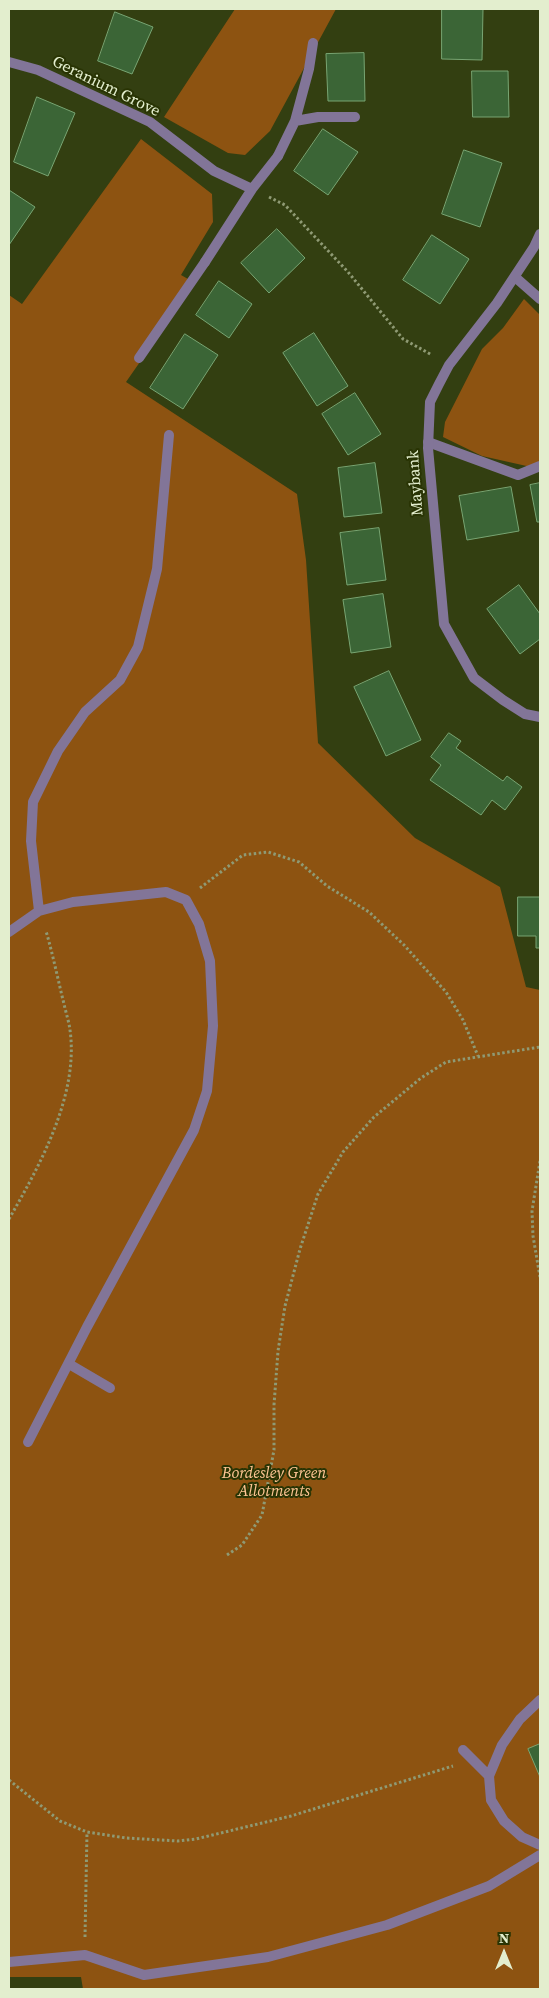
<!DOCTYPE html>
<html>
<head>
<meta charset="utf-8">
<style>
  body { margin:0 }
  #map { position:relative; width:549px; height:1998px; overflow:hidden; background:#333f11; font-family:"Source Serif 4",serif }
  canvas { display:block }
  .frame { position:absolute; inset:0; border:10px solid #e3eece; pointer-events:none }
  .north { position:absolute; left:479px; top:1928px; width:50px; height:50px; -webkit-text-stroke:4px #293404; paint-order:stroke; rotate:0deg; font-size:14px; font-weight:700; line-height:20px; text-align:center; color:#e3eece }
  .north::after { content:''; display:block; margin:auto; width:18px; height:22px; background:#e3eece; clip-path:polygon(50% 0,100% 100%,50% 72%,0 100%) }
</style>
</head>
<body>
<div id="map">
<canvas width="549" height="1998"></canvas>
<div class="frame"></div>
<div class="north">N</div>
</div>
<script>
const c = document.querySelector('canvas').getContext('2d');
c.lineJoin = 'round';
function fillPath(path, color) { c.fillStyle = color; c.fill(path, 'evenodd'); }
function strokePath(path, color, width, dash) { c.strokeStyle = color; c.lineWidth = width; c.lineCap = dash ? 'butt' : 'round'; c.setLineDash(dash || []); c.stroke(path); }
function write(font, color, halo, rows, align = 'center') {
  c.font = font + ' "Source Serif 4",serif'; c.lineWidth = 4; c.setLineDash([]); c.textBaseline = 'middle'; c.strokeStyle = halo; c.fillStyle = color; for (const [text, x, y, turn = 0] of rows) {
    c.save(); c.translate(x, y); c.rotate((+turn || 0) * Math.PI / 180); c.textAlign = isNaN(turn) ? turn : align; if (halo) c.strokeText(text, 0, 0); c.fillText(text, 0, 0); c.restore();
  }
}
fillPath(new Path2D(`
  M235,9H336L270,131L245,155L228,153L164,117Z
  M141,139L212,194L213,222L181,275L195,283L126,382L297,494L306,560L318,743L415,838L500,887L526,987L540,990V1989H83L81,1977H9V295L22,304Z
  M524,299L540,315V462L531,467L482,456L443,437L445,422L482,349L503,328Z`), '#8d5311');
const building = new Path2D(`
  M442,9H483L482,60L442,59Z
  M115,12L153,27L132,74L98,61Z
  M364,53L365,101H328L326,54Z
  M472,71H508L509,117H473Z
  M37,97L75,113L48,176L14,162Z
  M323,129L358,152L328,195L294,171Z
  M464,150L502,163L480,227L442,214Z
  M9,190L35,207L9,245Z
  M277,229L305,258L269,293L241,263Z
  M432,235L469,259L440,304L403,280Z
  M219,281L252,304L229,338L196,315Z
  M314,333L348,386L317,406L283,353Z
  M185,334L218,355L183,409L150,388Z
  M355,393L381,434L348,455L322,414Z
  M375,463L382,513L344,517L338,468Z
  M540,483V522H537L530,485Z
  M511,487L519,531L467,540L459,496Z
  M379,528L386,580L347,585L340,533Z
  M519,585L540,614V639L520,654L487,609Z
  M383,594L391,647L351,653L343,600Z
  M389,671L421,740L386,756L354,687Z
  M449,733L461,741L456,748L503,781L507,776L522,787L505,810L492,800L481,815L430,780L441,765L431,757Z
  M518,897H540V948H536V936H518Z
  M540,1744V1777L528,1749Z`);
fillPath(building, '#3b6536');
strokePath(building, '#78a573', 1);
strokePath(new Path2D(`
  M269,197L285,205L348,272L403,339L432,355
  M200,888L243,855L268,852L299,862L327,886L369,912L404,945L446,992L463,1020L478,1056
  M540,1161L532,1211L533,1236L540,1277
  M9,1219C40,1165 79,1095 70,1030C69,1022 66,1013 64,1004C58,980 53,955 46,931
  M227,1555L242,1545L262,1515L274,1450V1405L278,1351L285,1306L300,1249L318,1194L343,1152L374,1117L421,1078L446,1062L540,1047
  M9,1780L60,1821L87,1832L126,1838L178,1841L196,1839L291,1816L453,1766
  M85,1937L87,1832`), '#8f9a74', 3, [2.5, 2.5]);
strokePath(new Path2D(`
  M295,121L318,117H355
  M278,156L295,121L309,69L313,43
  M515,277L540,299
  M139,358L205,262
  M428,442L518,475L540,466
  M39,911L31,841L33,802L58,751L85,712L120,680L138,647L157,569L169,435
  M9,932L39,911L73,902L166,892L186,900L199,924L210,961L213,1026L207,1091L194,1130L87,1327L28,1442
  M69,1364L110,1388
  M540,1700L520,1719L502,1745L489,1776L491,1800L504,1821L522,1837L540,1845
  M463,1750L489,1776
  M9,1962L85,1955L144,1975L268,1957L387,1925L489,1886L540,1855`), '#827598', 10);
strokePath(new Path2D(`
  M9,62L38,70L150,122L214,171L252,189L278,156
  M540,234L534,247L497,303L449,365L439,384L430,402L428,448L444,624L474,678L503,700L525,714L540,717
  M205,262L252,189`), '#827598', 10);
write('16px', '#e3eece', '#293404', [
  ["Geranium Grove",106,87,26],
  ["Maybank",416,483,-94]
]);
write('italic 16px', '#ffc594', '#293404', [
  ["Bordesley Green",274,1474],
  ["Allotments",274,1492]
]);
</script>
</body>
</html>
